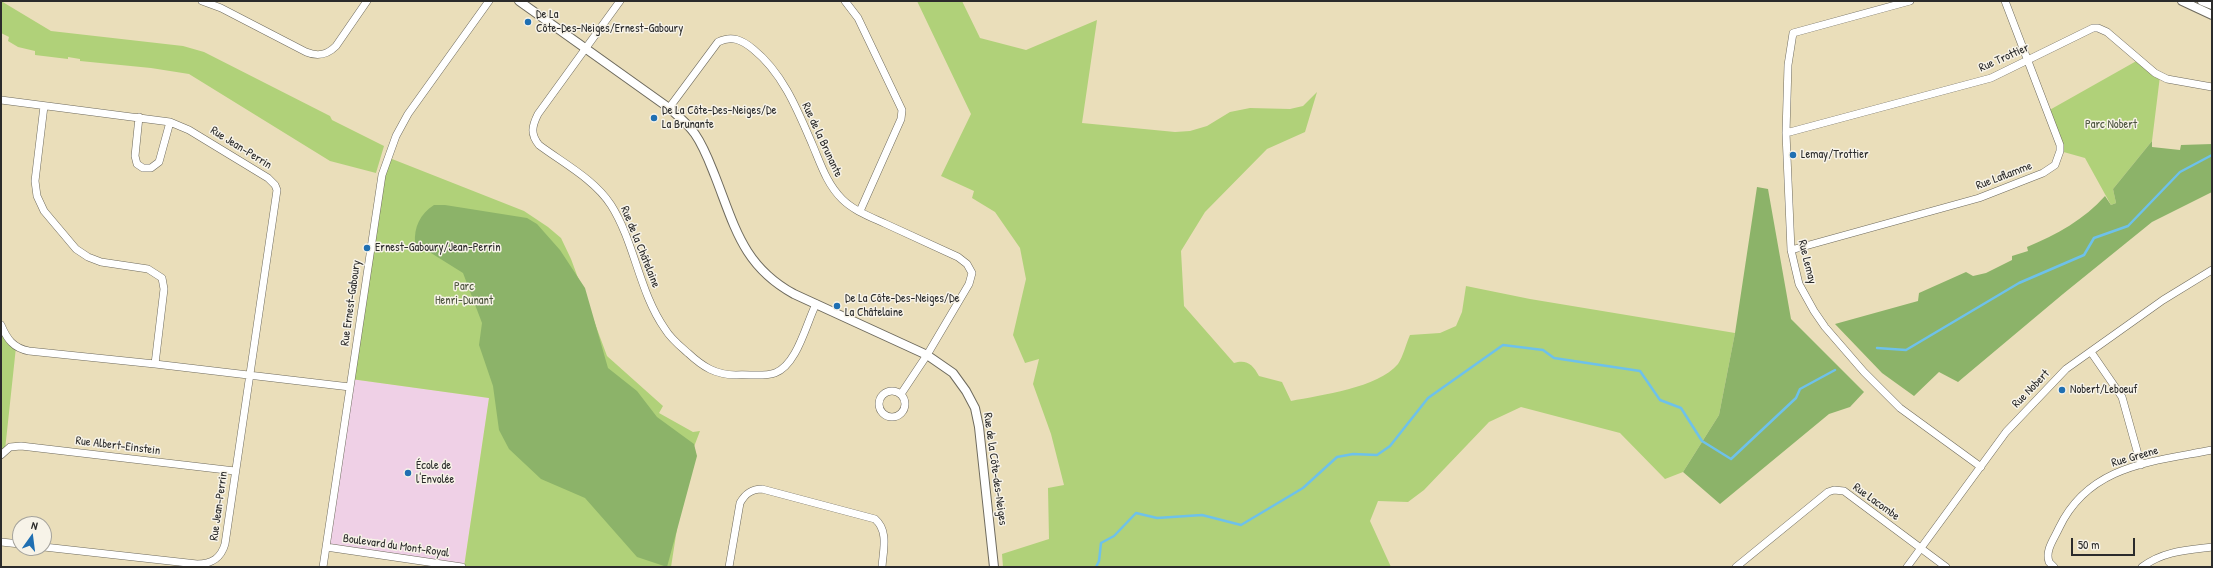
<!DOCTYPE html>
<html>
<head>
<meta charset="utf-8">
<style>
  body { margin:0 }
  #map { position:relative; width:2213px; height:568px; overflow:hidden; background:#eadeba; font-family:"Patrick Hand",sans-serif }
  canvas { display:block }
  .frame { position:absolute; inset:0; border:2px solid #2b2b2b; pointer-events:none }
  .north { position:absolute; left:12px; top:516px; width:40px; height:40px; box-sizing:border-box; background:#f7f3e8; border:1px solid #a5a39c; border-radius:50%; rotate:14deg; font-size:11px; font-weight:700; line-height:16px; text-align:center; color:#2b2b2b }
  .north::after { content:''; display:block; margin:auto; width:14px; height:18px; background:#1f6fb2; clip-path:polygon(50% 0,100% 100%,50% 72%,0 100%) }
  .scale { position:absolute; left:2071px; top:538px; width:64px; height:18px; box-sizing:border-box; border:2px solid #2b2b2b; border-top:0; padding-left:5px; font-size:12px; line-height:14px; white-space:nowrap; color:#2b2b2b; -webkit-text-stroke:3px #f7f3e8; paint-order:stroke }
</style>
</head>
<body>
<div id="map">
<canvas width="2213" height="568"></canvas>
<div class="frame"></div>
<div class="north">N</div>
<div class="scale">50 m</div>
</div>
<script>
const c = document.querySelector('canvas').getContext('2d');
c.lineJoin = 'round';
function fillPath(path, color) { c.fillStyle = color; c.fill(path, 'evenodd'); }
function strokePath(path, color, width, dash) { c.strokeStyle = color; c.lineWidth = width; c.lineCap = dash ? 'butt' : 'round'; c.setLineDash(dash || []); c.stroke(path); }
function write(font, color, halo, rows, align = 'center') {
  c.font = font + ' "Patrick Hand",sans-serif'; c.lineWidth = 3; c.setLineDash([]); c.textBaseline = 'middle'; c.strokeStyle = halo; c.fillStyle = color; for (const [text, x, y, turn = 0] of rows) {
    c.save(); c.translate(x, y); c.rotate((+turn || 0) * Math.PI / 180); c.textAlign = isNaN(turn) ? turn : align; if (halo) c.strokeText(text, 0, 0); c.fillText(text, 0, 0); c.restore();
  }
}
fillPath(new Path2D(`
  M351,379L489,398L464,567L326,547Z`), '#efd0e6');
fillPath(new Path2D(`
  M1,1L51,31L183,46L204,52L330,116L332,120L384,146L376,173L330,161L189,74L151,68L80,61V59L68,57V59L35,55V51L18,47L8,41L9,37L1,33Z
  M917,1H962L980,38L1026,50L1097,20L1082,123L1175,132L1190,131L1207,126L1230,112L1250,108L1290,109L1303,106L1317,92L1305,132L1267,149L1205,212L1181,251L1184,306L1234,363C1247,359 1253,365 1259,376L1282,382L1291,401C1321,395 1378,388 1398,364C1403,357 1406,344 1410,335L1440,333L1456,326L1462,312L1466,286L1530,299L1735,333L1719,415L1683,472L1665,479L1620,433L1521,407L1489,422L1424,490L1408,502L1378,501L1370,521L1391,567H1003L1002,554L1049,539L1048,488L1064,485L1051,434L1033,384L1039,359L1025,363L1013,335L1026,279L1020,248L995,212L972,198L974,191L941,176L971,114Z
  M2140,59L2160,76L2152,141L2113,189L2116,203L2111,205L2085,158L2060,151L2046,112Z
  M387,157L524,211L548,227L561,238L571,259L607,356L663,406L659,413L693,432L700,431L687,465L671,567H464L489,398L351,379Z
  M1,325L16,347L5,450L1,455Z`), '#b0d179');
fillPath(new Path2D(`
  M2152,141V147L2180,150L2181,145L2212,144V192L2152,222L2063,294L1958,382L1939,372L1914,396L1882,373L1835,324L1918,301L1919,293L1966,272L1973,276L1986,273L2012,260V256L2028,251L2027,247C2056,235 2085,219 2105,196L2111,205L2116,203L2113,189Z
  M1757,187L1768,189L1791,319L1864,392L1850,407L1829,414L1720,504L1683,472L1719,415L1735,333Z
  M434,205H445L527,218L537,224L560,250L585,288L608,368L637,391L657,417L694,444L697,456L667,567L637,557L585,498L541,479L509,449L499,430L493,386L479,345L482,323L463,273L415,243C414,227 420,214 434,205Z`), '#8cb369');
strokePath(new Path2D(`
  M1877,348L1906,350L2019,283L2084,255L2094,238L2128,226L2180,172L2212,155
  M1096,567L1099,561L1101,543L1114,536L1136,513L1157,518L1202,515L1241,525L1303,488L1337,457L1353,454L1377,455L1390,446L1428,398L1503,345L1543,350L1554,358L1640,371L1660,400L1681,408L1702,441L1731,459L1796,398L1800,389L1835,370`), '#6ec1ea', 2.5);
const minor = new Path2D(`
  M202,1L221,8L306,52C318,57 327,55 336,46L367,1
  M620,1L538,114C532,126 530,134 539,145C563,163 594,179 611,205C635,243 639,292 665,329C671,339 680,346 688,353C703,367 716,375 736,375C748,374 764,377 775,373C797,365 806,324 816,304
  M845,1L858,18L902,110L901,119L860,211
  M1910,1L1793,33L1788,65L1786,133L1791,250L1799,284L1814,311L1825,327L1864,372L1900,408L1981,467
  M1,100L170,122L189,130L268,178L275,185L277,190L225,544C221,558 212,564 197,564L44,547
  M44,106L35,181L37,196L44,211L76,249L88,257L101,262L148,269L162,278L164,289L155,364
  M669,108L718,42C732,35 742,40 753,49C783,73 798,111 813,146C821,165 827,184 842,199C854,211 871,217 886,224C910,235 934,246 958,257L967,264L972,273L969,284L927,355L901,394
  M139,117L135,156L137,164L143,168H151L159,162L170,122
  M1786,133L1991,78L2093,28H2098L2107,32L2155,73L2167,79L2212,87
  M1791,250L1979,198L2043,173L2055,165L2060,151V145L2005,1
  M1,325C7,339 13,348 29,351L155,364L350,387
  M2091,352L2122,397L2141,465
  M879 404a13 13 0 1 1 26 0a13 13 0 1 1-26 0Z
  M1,455L10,447L21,446L235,471
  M1,542L20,544
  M326,547L462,567
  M323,567L382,175L396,136L408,114L489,1
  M729,567L740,503C745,494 751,489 762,489L875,519C889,531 883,551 882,567
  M1736,567L1828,492L1834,490L1844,491L1946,567
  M1907,567L2006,432L2066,369L2163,300L2212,270
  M2054,567L2049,562C2045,550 2054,539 2059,528C2089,465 2151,462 2212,450
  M2142,567C2163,551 2187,550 2212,547`);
const tertiary = new Path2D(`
  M519,1L669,108C678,116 688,124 695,134C704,147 709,161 715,176C735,227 743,266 794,294L927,355L953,373L966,391L975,408L979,427L994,567
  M2182,1L2212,15
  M2202,1L2212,5`);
strokePath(minor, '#6e6a5d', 8);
strokePath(tertiary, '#6e6a5d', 10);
strokePath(minor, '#fff', 7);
strokePath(tertiary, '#fff', 8);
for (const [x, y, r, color] of [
  [528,22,4,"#1f6fb2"],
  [654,118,4,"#1f6fb2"],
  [1793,155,4,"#1f6fb2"],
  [367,248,4,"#1f6fb2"],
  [837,306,4,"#1f6fb2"],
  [2062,390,4,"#1f6fb2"],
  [408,473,4,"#1f6fb2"]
]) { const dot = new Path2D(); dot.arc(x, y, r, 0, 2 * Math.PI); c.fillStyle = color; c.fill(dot); strokePath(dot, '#f7f3e8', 1.5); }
write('12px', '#2b2b2b', '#f7f3e8', [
  ["De La",536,15],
  ["Côte-Des-Neiges/Ernest-Gaboury",536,29],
  ["De La Côte-Des-Neiges/De",662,111],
  ["La Brunante",662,125],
  ["Lemay/Trottier",1801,155],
  ["Ernest-Gaboury/Jean-Perrin",375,248],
  ["De La Côte-Des-Neiges/De",845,299],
  ["La Châtelaine",845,313],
  ["Nobert/Leboeuf",2070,390],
  ["École de",416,466],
  ["l'Envolée",416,480]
], 'left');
write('12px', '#2b2b2b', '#f7f3e8', [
  ["Rue Trottier",2004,58,-24],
  ["Rue de la Brunante",822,140,65],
  ["Rue Jean-Perrin",241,148,32],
  ["Rue Laflamme",2004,176,-21],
  ["Rue de la Châtelaine",640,247,68],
  ["Rue Lemay",1807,262,76],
  ["Rue Ernest-Gaboury",351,303,-82],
  ["Rue Nobert",2031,389,-46],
  ["Rue Albert-Einstein",118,446,7],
  ["Rue Greene",2135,457,-16],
  ["Rue de la Côte-des-Neiges",995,469,82],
  ["Rue Lacombe",1876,502,36],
  ["Rue Jean-Perrin",219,506,-82],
  ["Boulevard du Mont-Royal",396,546,8]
]);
write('12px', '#4c543e', '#f7f3e8', [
  ["Parc Nobert",2111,125],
  ["Parc",464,287],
  ["Henri-Dunant",464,301]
]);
</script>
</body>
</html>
